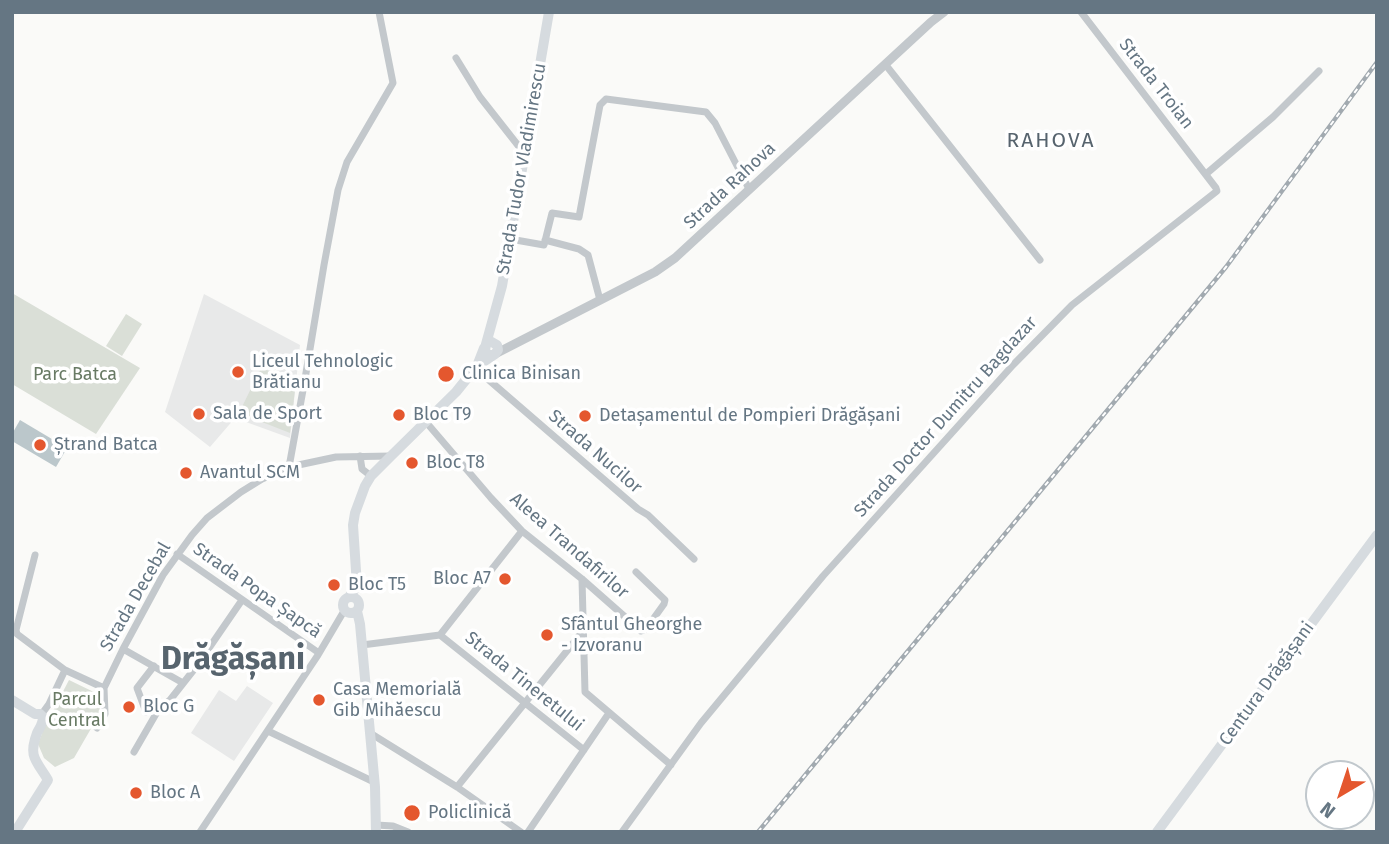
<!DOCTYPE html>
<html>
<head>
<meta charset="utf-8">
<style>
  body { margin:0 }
  #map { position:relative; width:1389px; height:844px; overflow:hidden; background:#fafaf8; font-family:"Fira Sans",sans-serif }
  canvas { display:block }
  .frame { position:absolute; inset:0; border:14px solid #657683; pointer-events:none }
  .north { position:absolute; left:1305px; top:760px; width:70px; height:70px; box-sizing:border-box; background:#fff; border:2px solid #c1c8cd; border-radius:50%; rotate:219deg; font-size:19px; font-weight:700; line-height:28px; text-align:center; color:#657683 }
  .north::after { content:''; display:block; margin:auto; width:24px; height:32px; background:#e4572e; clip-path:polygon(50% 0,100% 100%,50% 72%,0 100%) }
</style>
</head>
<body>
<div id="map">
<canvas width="1389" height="844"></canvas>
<div class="frame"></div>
<div class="north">N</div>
</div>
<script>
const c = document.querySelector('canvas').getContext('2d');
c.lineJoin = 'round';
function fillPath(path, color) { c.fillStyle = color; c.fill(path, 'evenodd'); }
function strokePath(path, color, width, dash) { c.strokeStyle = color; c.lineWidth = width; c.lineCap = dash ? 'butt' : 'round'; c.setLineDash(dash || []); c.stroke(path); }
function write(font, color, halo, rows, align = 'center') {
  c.font = font + ' "Fira Sans",sans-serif'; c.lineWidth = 7; c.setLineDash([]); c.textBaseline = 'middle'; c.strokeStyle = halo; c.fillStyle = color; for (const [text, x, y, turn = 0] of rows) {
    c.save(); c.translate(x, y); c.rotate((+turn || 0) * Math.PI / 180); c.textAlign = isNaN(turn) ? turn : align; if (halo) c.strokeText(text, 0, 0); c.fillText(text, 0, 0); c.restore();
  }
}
fillPath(new Path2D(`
  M204,294L300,345L290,438L235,418L210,447L165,412Z
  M247,686L273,703L234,761L191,733L219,690L236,701Z`), '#e8e9e9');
fillPath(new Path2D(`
  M12,293L140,368L96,434L12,384Z
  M126,314L142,324L122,356L106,346Z
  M261,368L296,381L290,433L239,413Z
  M69,680L100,695V713L74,758L55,767L44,758L38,744L44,728Z`), '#dadfd7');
fillPath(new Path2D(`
  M20,420L67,448L56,467L12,441V434Z`), '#bbc7cb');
strokePath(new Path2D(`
  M456,58L480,97L524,153
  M885,64L1040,260
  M1206,174L1273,117L1319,71
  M510,239L544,245L552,213L579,217L600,105L606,99L706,112L715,123L749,189
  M545,240L579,249L588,255L600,300
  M475,368L638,509L648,515L694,559
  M426,422L491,498L522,531L582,579L641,631L646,629L664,604L665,600L636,572
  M360,456L362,469L371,476
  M289,467L305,379L324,265L338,190L347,162L393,83L379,12
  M177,554L319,653
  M35,555L16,630L17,634L65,670L104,688
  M582,579L585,692L671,765
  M440,635L522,531
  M362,645L440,635L584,750
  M123,649L183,683
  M154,666L137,688L146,712L162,706L170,700L196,667L242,600
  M41,715L49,704L65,670
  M97,728L105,714L104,688L123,649L163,575L192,535L207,518L241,492L262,479L289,467L336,457L391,456
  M268,731L374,782
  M370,733L457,787L521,832
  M134,752L160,707
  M457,787L583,631
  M376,825L393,826L408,832
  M200,832L318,655L344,611
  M528,832L609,713
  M622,832L701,723L823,576L1013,365L1072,305L1217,191L1216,188L1081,12`), '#c3c8cc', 7);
strokePath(new Path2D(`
  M495,354L655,272L675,258L931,22L944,12`), '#c3c8cc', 9);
strokePath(new Path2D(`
  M486,344L502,286L549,12
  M477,366L495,354L498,350L497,345L490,341L486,344L485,351L488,355H493
  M343 605a8 8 0 1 1 16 0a8 8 0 1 1-16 0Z
  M349,597L357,586L353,525L355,513L365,486L371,476L391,456L456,392L477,366L484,348
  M357,611L360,624L375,787L376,832`), '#d6dbdf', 10);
strokePath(new Path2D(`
  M12,700L35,714H40L43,717C43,724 40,727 37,733C28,757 36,760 48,780L15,832
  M1157,832L1377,535`), '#d6dbdf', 10);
const rail = new Path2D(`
  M758,832L1226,267L1377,62`);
strokePath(rail, '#a2aab0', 4.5);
strokePath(rail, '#fff', 2, [5]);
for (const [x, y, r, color] of [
  [238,372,7,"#e4572e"],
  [446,374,9,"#e4572e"],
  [199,414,7,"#e4572e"],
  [399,415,7,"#e4572e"],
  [585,416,7,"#e4572e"],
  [40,445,7,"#e4572e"],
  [412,463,7,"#e4572e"],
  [186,473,7,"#e4572e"],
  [505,579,7,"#e4572e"],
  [334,585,7,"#e4572e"],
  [547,635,7,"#e4572e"],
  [319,700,7,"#e4572e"],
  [129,707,7,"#e4572e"],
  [136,793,7,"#e4572e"],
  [412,813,9,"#e4572e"]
]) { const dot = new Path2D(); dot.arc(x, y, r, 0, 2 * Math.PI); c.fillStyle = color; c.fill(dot); strokePath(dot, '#fff', 2.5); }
write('18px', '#657683', '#fff', [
  ["Strada Troian",1156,84,52],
  ["Strada Tudor Vladimirescu",522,169,-80],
  ["Strada Rahova",730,186,-43],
  ["Strada Doctor Dumitru Bagdazar",946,417,-48],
  ["Strada Nucilor",595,452,41],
  ["Aleea Trandafirilor",569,546,41],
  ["Strada Popa Șapcă",257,591,35],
  ["Strada Decebal",136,597,-60],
  ["Strada Tineretului",524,682,39],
  ["Centura Drăgășani",1267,684,-54]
]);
write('18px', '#657683', '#fff', [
  ["Liceul Tehnologic",252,362],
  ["Brătianu",252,383],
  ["Clinica Binisan",462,374],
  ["Sala de Sport",213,414],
  ["Bloc T9",413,415],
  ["Detașamentul de Pompieri Drăgășani",599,416],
  ["Ștrand Batca",54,445],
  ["Bloc T8",426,463],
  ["Avantul SCM",200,473],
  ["Bloc A7",491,579,"right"],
  ["Bloc T5",348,585],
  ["Sfântul Gheorghe",561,625],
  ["- Izvoranu",561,646],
  ["Casa Memorială",333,690],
  ["Gib Mihăescu",333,711],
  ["Bloc G",143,707],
  ["Bloc A",150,793],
  ["Policlinică",428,813]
], 'left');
write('18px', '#687a64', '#fff', [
  ["Parc Batca",75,375],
  ["Parcul",77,700],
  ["Central",77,721]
]);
c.letterSpacing = '2px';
write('21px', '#57646e', '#fff', [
  ["RAHOVA",1051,141]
]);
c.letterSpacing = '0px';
write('bold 32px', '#57646e', '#fff', [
  ["Drăgășani",233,660]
]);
</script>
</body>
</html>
